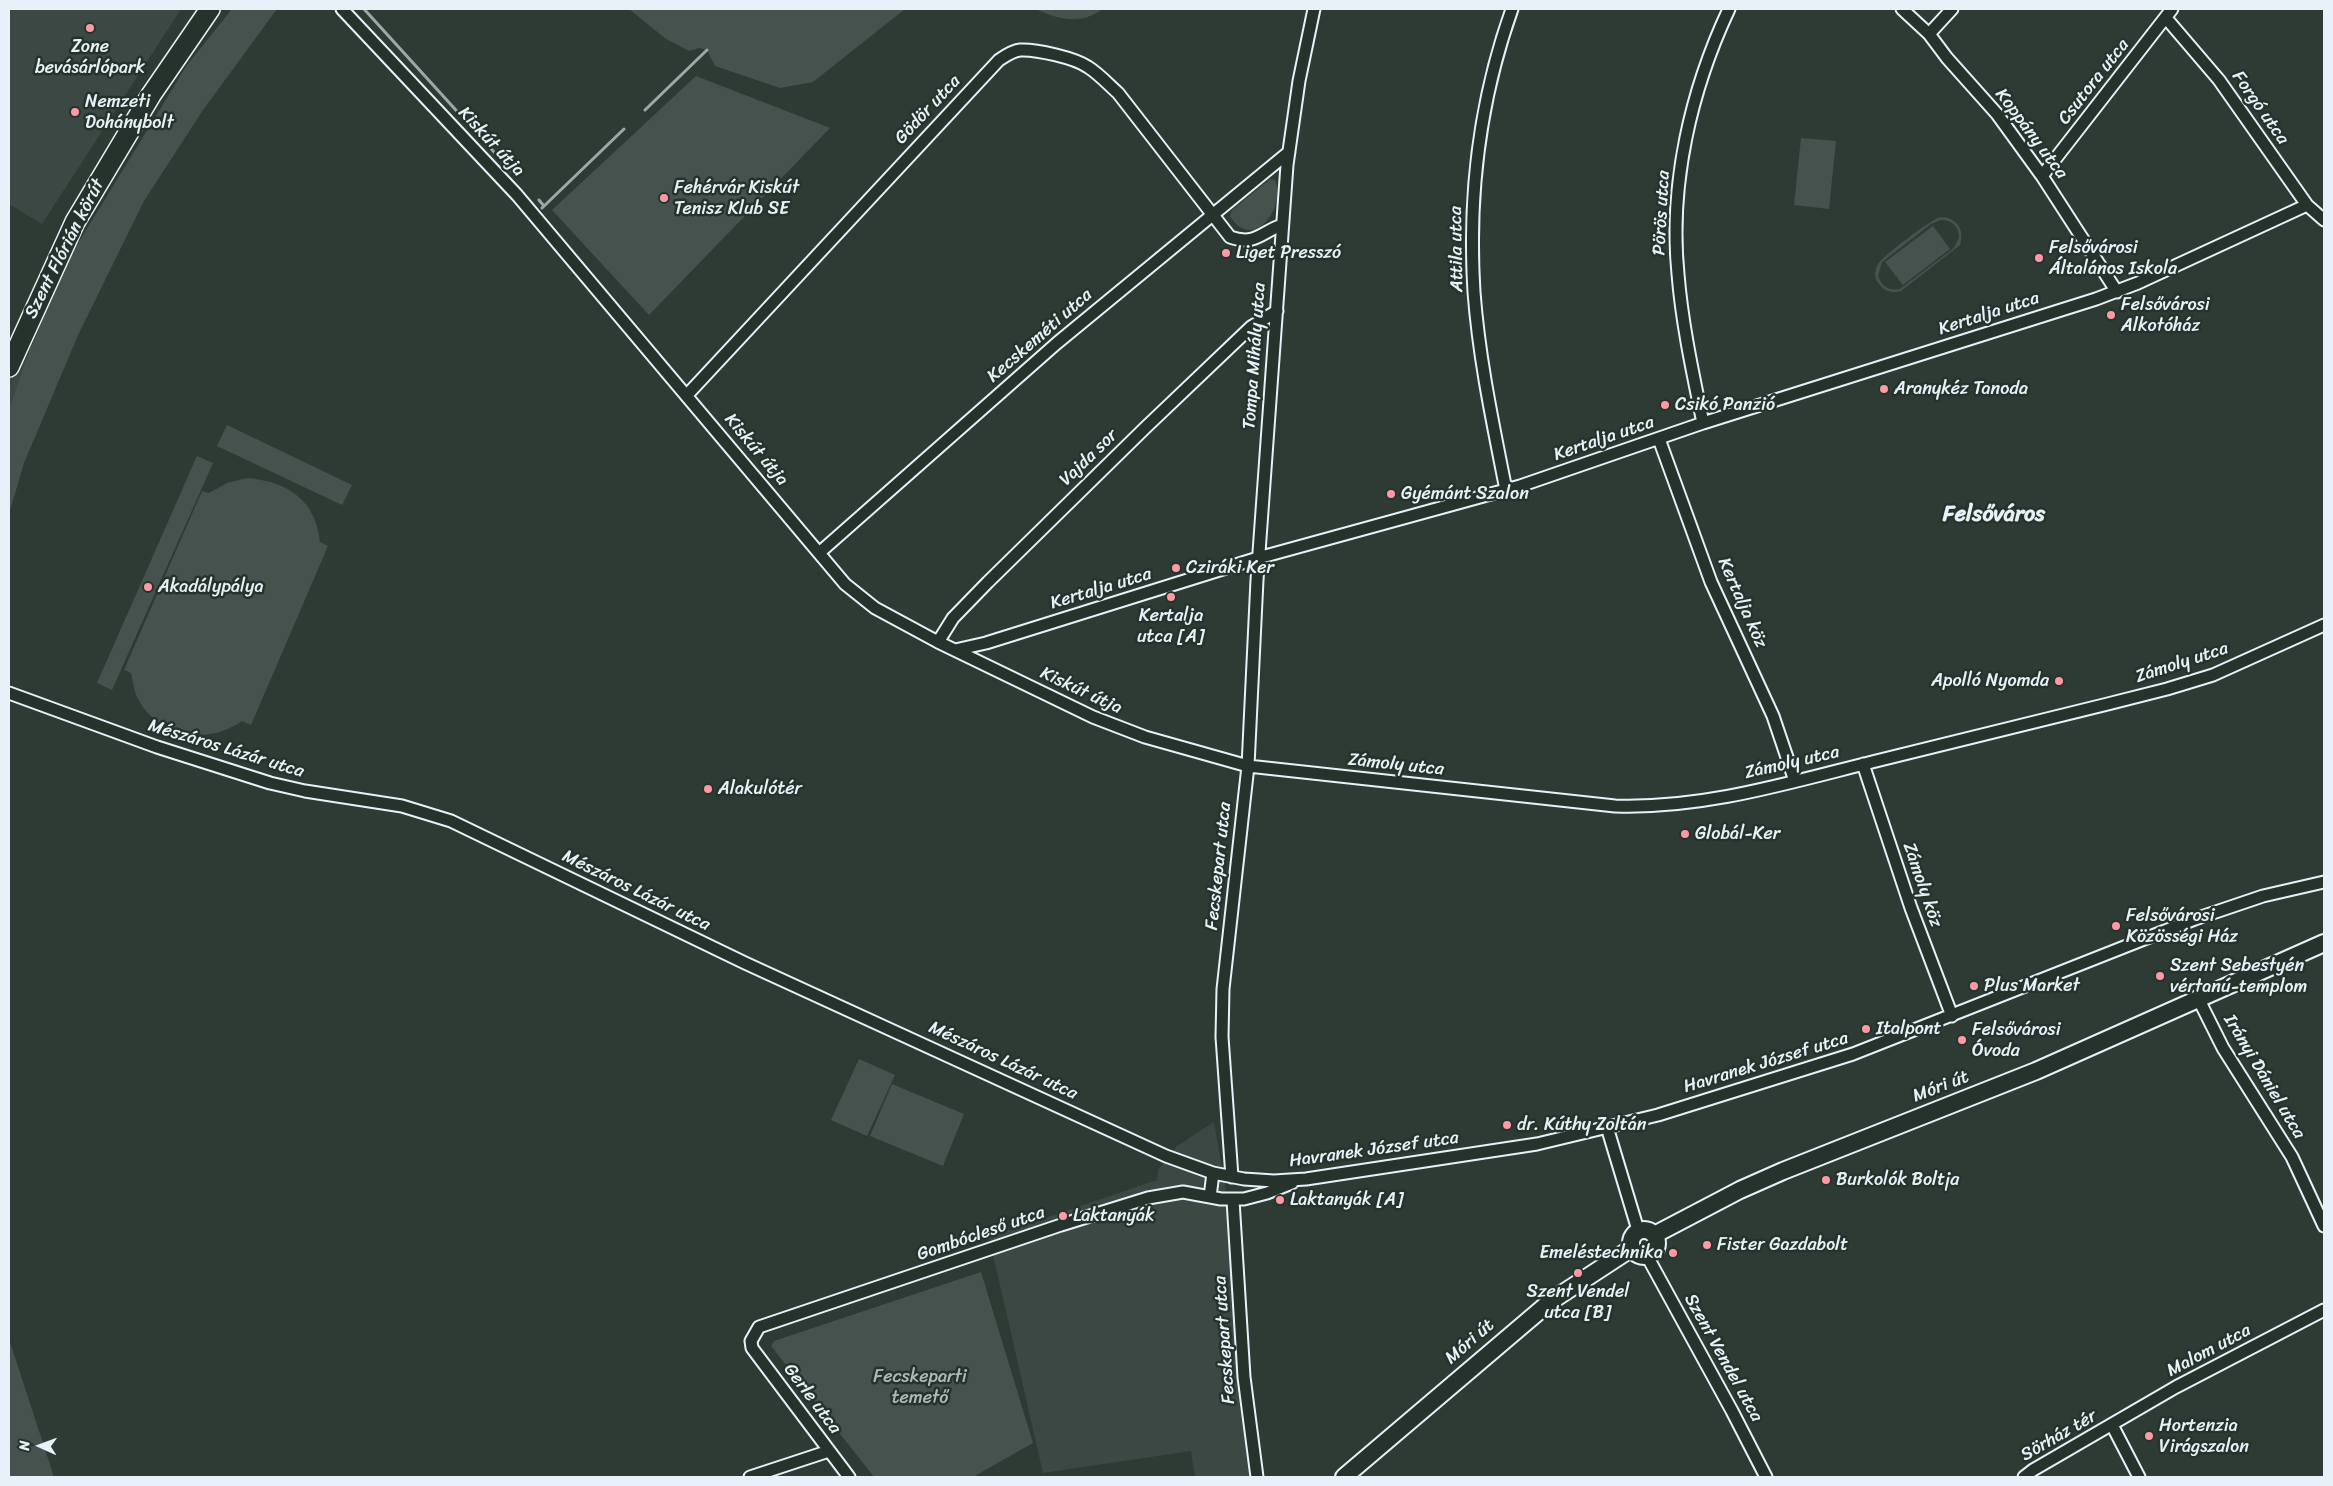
<!DOCTYPE html>
<html>
<head>
<meta charset="utf-8">
<style>
  body { margin:0 }
  #map { position:relative; width:2333px; height:1486px; overflow:hidden; background:#2e3b35; font-family:Sriracha,sans-serif }
  canvas { display:block }
  .frame { position:absolute; inset:0; border:10px solid #e8f1f8; pointer-events:none }
  .north { position:absolute; left:15px; top:1421px; width:50px; height:50px; -webkit-text-stroke:4px #26332d; paint-order:stroke; rotate:272deg; font-size:14px; font-weight:700; line-height:20px; text-align:center; color:#e8f1f8 }
  .north::after { content:''; display:block; margin:auto; width:18px; height:22px; background:#e8f1f8; clip-path:polygon(50% 0,100% 100%,50% 72%,0 100%) }
</style>
</head>
<body>
<div id="map">
<canvas width="2333" height="1486"></canvas>
<div class="frame"></div>
<div class="north">N</div>
</div>
<script>
const c = document.querySelector('canvas').getContext('2d');
c.lineJoin = 'round';
function fillPath(path, color) { c.fillStyle = color; c.fill(path, 'evenodd'); }
function strokePath(path, color, width, dash) { c.strokeStyle = color; c.lineWidth = width; c.lineCap = dash ? 'butt' : 'round'; c.setLineDash(dash || []); c.stroke(path); }
function write(font, color, halo, rows, align = 'center') {
  c.font = font + ' Sriracha,sans-serif'; c.lineWidth = 5; c.setLineDash([]); c.textBaseline = 'middle'; c.strokeStyle = halo; c.fillStyle = color; for (const [text, x, y, turn = 0] of rows) {
    c.save(); c.translate(x, y); c.rotate((+turn || 0) * Math.PI / 180); c.textAlign = isNaN(turn) ? turn : align; if (halo) c.strokeText(text, 0, 0); c.fillText(text, 0, 0); c.restore();
  }
}
fillPath(new Path2D(`
  M9,9H181L42,224L9,204Z
  M9,353L26,359L9,410Z
  M1214,1122L1229,1208L1256,1477H1195L1191,1451L1043,1473L989,1237L1157,1180L1158,1170L1177,1146Z`), '#3b4843');
fillPath(new Path2D(`
  M232,9H277L203,110L144,201L79,333L24,463L9,514V410L26,359L69,258L187,65Z
  M629,9H905L813,82L780,88L715,66L707,50L699,48L689,51L666,39Z
  M1036,9H1102C1082,25 1058,20 1036,9Z
  M696,76L830,128L649,315L552,210Z
  M1801,138L1836,141L1829,209L1794,205Z
  M1270,179L1275,180C1287,208 1252,253 1230,216L1232,210Z
  M1940,217C1957,217 1965,230 1960,245L1901,291C1893,293 1885,292 1880,285C1874,279 1874,271 1878,264C1883,255 1930,221 1940,217ZM1941,220C1953,220 1959,227 1959,238L1954,248L1900,289C1889,291 1882,287 1878,276L1882,262L1931,224Z
  M1933,226L1950,249L1903,285L1885,262Z
  M227,425L352,485L342,505L217,446Z
  M197,456L213,463L112,690L97,683Z
  M247,478C287,481 316,500 320,542L328,546L251,725L242,721C208,745 159,738 138,699C134,691 133,682 131,673L124,670L202,491L209,493L227,483Z
  M859,1059L895,1075L867,1136L831,1120Z
  M892,1084L964,1114L943,1166L870,1136Z
  M981,1272L1033,1443L973,1477H874L771,1346L774,1341Z
  M9,1339L54,1477H9Z`), '#45524e');
strokePath(new Path2D(`
  M364,9L514,174
  M645,110L707,50
  M539,200L544,206
  M542,208L624,129`), '#9da8a9', 3);
const street = new Path2D(`
  M342,9L517,195L845,584L875,608L938,642L1093,717L1145,737L1248,766L1615,806C1703,809 1788,783 1872,762C1971,738 2069,714 2167,689L2213,675L2324,625
  M1902,9L1929,34L1947,58L1997,114L2042,176L2117,292
  M2166,18L2219,80L2307,205L2324,220
  M1929,34L1952,9
  M2042,176L2172,9
  M687,395L999,60C1005,56 1012,51 1020,50C1036,49 1075,58 1088,67C1099,74 1108,84 1118,93L1230,237C1256,246 1261,232 1282,225
  M1703,423C1693,374 1682,324 1678,274C1669,184 1691,90 1729,9
  M1659,439L1711,582L1773,716L1795,781
  M1506,490C1493,424 1479,359 1474,292C1468,196 1480,99 1512,9
  M819,553L1057,343L1289,152
  M938,642L953,618L988,582L1145,428L1251,327L1277,311
  M955,650L986,643L1258,558L1520,486L1703,423L2096,299L2138,283L2307,205
  M9,693L157,747L270,783L305,791L402,806L451,821L745,963L1166,1156L1213,1173L1244,1179L1274,1181L1306,1179L1537,1144L1658,1115L1853,1054L2195,919L2263,896L2324,882
  M1863,764L1911,908L1952,1016
  M2199,1000L2223,1048L2292,1157L2324,1226
  M1607,1127L1638,1230
  M1232,1177L1222,1037L1223,989L1248,766L1257,580L1287,165L1299,81L1314,9
  M1210,1197L1213,1173
  M1233,1200L1244,1377L1257,1477
  M1647,1256L1732,1411L1766,1477
  M2112,1425L2139,1477
  M750,1477L829,1451
  M849,1477L752,1348L751,1341L759,1327L1061,1225L1148,1198L1183,1192L1221,1199H1244L1267,1193L1292,1183
  M2024,1477L2033,1470L2176,1387L2324,1310`);
const secondary = new Path2D(`
  M1631 1243a13 13 0 1 1 26 0a13 13 0 1 1-26 0Z
  M1656,1234L1740,1190L1783,1171L2036,1071L2324,943
  M1344,1477L1551,1301L1632,1248`);
const primary = new Path2D(`
  M9,367L75,222L151,95L210,9`);
strokePath(street, '#e8f1f8', 15);
strokePath(secondary, '#e8f1f8', 20);
strokePath(primary, '#e8f1f8', 22);
strokePath(street, '#26332d', 11);
strokePath(secondary, '#26332d', 16);
strokePath(primary, '#26332d', 19);
for (const [x, y, r, color] of [
  [90,28,5,"#ff9aa2"],
  [75,112,5,"#ff9aa2"],
  [664,198,5,"#ff9aa2"],
  [1226,253,5,"#ff9aa2"],
  [2039,258,5,"#ff9aa2"],
  [2111,315,5,"#ff9aa2"],
  [1884,389,5,"#ff9aa2"],
  [1665,405,5,"#ff9aa2"],
  [1391,494,5,"#ff9aa2"],
  [1176,568,5,"#ff9aa2"],
  [148,587,5,"#ff9aa2"],
  [1171,597,5,"#ff9aa2"],
  [2059,681,5,"#ff9aa2"],
  [708,789,5,"#ff9aa2"],
  [1685,834,5,"#ff9aa2"],
  [2116,926,5,"#ff9aa2"],
  [2160,976,5,"#ff9aa2"],
  [1974,986,5,"#ff9aa2"],
  [1866,1029,5,"#ff9aa2"],
  [1962,1040,5,"#ff9aa2"],
  [1507,1125,5,"#ff9aa2"],
  [1826,1180,5,"#ff9aa2"],
  [1280,1200,5,"#ff9aa2"],
  [1063,1216,5,"#ff9aa2"],
  [1707,1245,5,"#ff9aa2"],
  [1673,1253,5,"#ff9aa2"],
  [1578,1273,5,"#ff9aa2"],
  [2149,1436,5,"#ff9aa2"]
]) { const dot = new Path2D(); dot.arc(x, y, r, 0, 2 * Math.PI); c.fillStyle = color; c.fill(dot); strokePath(dot, '#26332d', 2); }
write('18px', '#e8f1f8', '#26332d', [
  ["Zone",90,47,"center"],
  ["bevásárlópark",90,68,"center"],
  ["Nemzeti",85,102],
  ["Dohánybolt",85,123],
  ["Fehérvár Kiskút",674,188],
  ["Tenisz Klub SE",674,209],
  ["Felsővárosi",2049,248],
  ["Általános Iskola",2049,269],
  ["Liget Presszó",1236,253],
  ["Felsővárosi",2121,305],
  ["Alkotóház",2121,326],
  ["Aranykéz Tanoda",1894,389],
  ["Csikó Panzió",1675,405],
  ["Gyémánt Szalon",1401,494],
  ["Cziráki Ker",1186,568],
  ["Akadálypálya",158,587],
  ["Kertalja",1171,616,"center"],
  ["utca [A]",1171,637,"center"],
  ["Apolló Nyomda",2049,681,"right"],
  ["Alakulótér",718,789],
  ["Globál-Ker",1695,834],
  ["Felsővárosi",2126,916],
  ["Közösségi Ház",2126,937],
  ["Szent Sebestyén",2170,966],
  ["vértanú-templom",2170,987],
  ["Plus Market",1984,986],
  ["Italpont",1876,1029],
  ["Felsővárosi",1972,1030],
  ["Óvoda",1972,1051],
  ["dr. Kúthy Zoltán",1517,1125],
  ["Burkolók Boltja",1836,1180],
  ["Laktanyák [A]",1290,1200],
  ["Laktanyák",1073,1216],
  ["Fister Gazdabolt",1717,1245],
  ["Emeléstechnika",1663,1253,"right"],
  ["Szent Vendel",1578,1292,"center"],
  ["utca [B]",1578,1313,"center"],
  ["Hortenzia",2159,1426],
  ["Virágszalon",2159,1447]
], 'left');
write('18px', '#e8f1f8', '#26332d', [
  ["Csutora utca",2094,82,-52],
  ["Forgó utca",2260,108,55],
  ["Gödör utca",928,110,-47],
  ["Koppány utca",2031,134,53],
  ["Kiskút útja",491,142,47],
  ["Pörös utca",1662,213,-87],
  ["Szent Flórián körút",65,249,-63],
  ["Attila utca",1457,249,-91],
  ["Kertalja utca",1989,314,-18],
  ["Kecskeméti utca",1040,336,-41],
  ["Tompa Mihály utca",1255,356,-86],
  ["Kertalja utca",1604,439,-19],
  ["Kiskút útja",756,450,50],
  ["Vajda sor",1089,458,-44],
  ["Kertalja utca",1101,589,-17],
  ["Kertalja köz",1742,603,66],
  ["Zámoly utca",2182,663,-18],
  ["Kiskút útja",1081,691,25],
  ["Mészáros Lázár utca",226,749,17],
  ["Zámoly utca",1792,763,-13],
  ["Zámoly utca",1396,765,6],
  ["Fecskepart utca",1219,866,-84],
  ["Zámoly köz",1922,885,71],
  ["Mészáros Lázár utca",636,891,26],
  ["Mészáros Lázár utca",1003,1061,25],
  ["Havranek József utca",1766,1063,-17],
  ["Irányi Dániel utca",2264,1077,59],
  ["Móri út",1941,1087,-21],
  ["Havranek József utca",1374,1150,-8],
  ["Gombócleső utca",981,1234,-19],
  ["Fecskepart utca",1225,1340,-94],
  ["Móri út",1470,1342,-41],
  ["Malom utca",2209,1351,-28],
  ["Szent Vendel utca",1723,1358,61],
  ["Gerle utca",812,1399,53],
  ["Sörház tér",2059,1436,-30]
]);
write('18px', '#afb9bc', '#26332d', [
  ["Fecskeparti",920,1377],
  ["temető",920,1398]
]);
write('bold 22px', '#e8f1f8', '#26332d', [
  ["Felsőváros",1994,515]
]);
</script>
</body>
</html>
